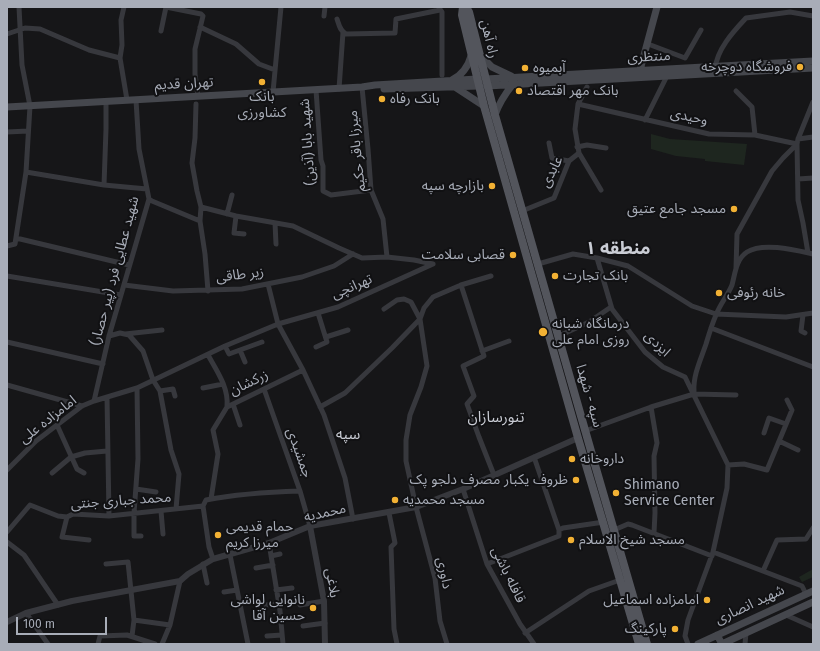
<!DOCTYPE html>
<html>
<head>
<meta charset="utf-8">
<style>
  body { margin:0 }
  #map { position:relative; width:820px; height:651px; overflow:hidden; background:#161618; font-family:"Fira Sans",sans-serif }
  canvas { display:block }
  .frame { position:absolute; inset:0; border:8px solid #a8adb8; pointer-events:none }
  .scale { position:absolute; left:16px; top:617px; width:91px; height:18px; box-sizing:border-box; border:2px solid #a8adb8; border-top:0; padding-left:5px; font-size:12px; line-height:14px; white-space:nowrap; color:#a8adb8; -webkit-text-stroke:3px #111113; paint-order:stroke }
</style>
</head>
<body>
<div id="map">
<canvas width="820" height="651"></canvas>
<div class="frame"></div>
<div class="scale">100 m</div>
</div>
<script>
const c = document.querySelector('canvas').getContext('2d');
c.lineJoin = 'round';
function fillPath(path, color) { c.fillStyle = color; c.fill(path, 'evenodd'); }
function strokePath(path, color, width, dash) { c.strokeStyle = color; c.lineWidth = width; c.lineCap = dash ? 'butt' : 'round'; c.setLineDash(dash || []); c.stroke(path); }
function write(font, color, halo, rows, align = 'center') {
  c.font = font + ' "Fira Sans","Noto Sans Arabic",sans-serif'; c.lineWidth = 4; c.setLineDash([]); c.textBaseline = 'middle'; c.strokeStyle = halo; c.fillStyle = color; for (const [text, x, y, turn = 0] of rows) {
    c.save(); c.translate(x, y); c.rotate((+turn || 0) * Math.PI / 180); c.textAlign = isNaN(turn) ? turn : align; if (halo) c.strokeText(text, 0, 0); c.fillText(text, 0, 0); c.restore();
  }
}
fillPath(new Path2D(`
  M651,134L670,139L747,144L744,165L705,161V159L676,156L651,149Z
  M813,569V577L802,582L799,577Z`), '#1e261f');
strokePath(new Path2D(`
  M124,7L121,20L122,45L120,58L127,100
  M166,7L201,14L203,16L195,49V74L198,96
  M439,8L442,12V75
  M324,16L325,7
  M337,19C339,25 340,31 346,34L395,33L396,19L440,10
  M200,27L236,44L259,64L275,70
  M161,31L166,7
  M7,34L25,28L40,29L89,50L120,58
  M648,44L685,58L701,30
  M715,69C717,49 733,32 746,18L790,12L813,16
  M362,87L368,149L371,190L383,219L387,257
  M339,89L343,32
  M316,90L321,160L323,166V191L331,195L371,190
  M736,91L752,107L755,135
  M273,92L281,7
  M196,104L195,138L192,163L197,191L201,207L236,216L293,226L339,248L362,258L387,257L414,260L433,264
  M578,104L709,134L755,135L797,144
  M645,120L667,76
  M7,132L28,131
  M798,139L813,137
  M549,143L552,158L569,161
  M577,147L587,145L606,148
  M579,153L601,190
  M26,172L104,185L147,189
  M798,179L813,178
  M104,185L106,129V102
  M149,199L152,201L200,221
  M201,207L200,221L205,254L208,291
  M522,211L554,198L569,161L579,153L575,129L578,104L587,87
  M227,214L232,195
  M236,216L234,233L244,234
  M275,223L276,244
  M16,238L129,265
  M7,246L15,244L26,172L30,106L22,65L19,7
  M808,253L803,223L798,200L797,144L798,139L813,102
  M597,258L612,309L645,352L663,367L685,377L728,465L727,488L713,552L688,620L685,636L688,644
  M538,264L573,254L597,258L628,266L692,306L716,314L786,317L813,313
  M736,268L737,234L772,171L783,158L797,144
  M7,276L121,295
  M268,284L278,324L338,307L433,264
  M124,285L173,291L242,289L302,277L334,266L353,254
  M461,285L484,356L463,366L474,396L467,404L479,437L494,475
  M384,309L397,300L404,299L411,302L420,319L427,366L421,387L410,415L406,440V461L416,507L435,578L440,621L447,644
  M803,315L801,331L805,333
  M711,328L813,367
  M125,334L162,330
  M109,336L120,333L129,335L143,351L153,380L160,391L171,450L179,474L176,509
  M559,336L589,322L611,307
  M326,337L348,330
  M7,342L103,364
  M225,346L229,354L262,342
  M316,347L327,342L318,313
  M240,350L245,362
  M482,351L509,341
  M208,355C217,371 229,388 227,407
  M7,385L82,406
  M137,388L138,459L134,513V536H141
  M203,388L223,384
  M264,389L300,491L310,526
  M160,391L173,389L175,396
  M694,391C693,375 701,359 706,344C709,334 712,324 716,315C720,304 728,295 732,285C735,274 736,259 747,252C763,242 795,250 813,254
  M107,397L109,516
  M94,401L109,336L149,199L139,149L136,100
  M233,404L240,425
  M320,407L345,393L392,348L420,319L424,308L433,297L461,285L491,276
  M651,407L657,443L654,456L655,513L654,533
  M57,425L77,469L84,473
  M585,431L651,407L694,394L736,395
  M764,433L769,418L786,424
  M779,441L798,450
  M534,457L559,530
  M728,465L744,464L767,470L792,410L787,400
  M7,470L36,441L82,406L94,401L137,388L225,346L278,324L303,370L324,415L345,478L353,519
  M52,473L71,457L85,453L107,451
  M136,489L156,492
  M463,489L487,564L520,624L534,644
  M211,499L218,454L213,430L227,407L303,370
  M203,506L206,500C237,494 268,492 300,491
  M203,506L209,547L213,559
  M161,511L163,534
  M389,513L395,543L391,547L394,629L397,644
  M67,517L62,537L89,540
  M614,530L628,524L632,525L712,556
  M7,532L30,505L58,516L67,517L73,514L109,516L203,506
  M7,542L24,555L58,605
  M269,543L280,611L283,644
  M713,552L802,586L806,594
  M230,555L248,644
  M271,556L280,554
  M106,564L128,562L134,620L132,636
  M203,564L207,583
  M487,564L559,536V530L563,528L604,522
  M256,568L273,565
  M763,571L777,540L806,539L813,528
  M276,590L292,588
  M224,592L237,590
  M265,605L278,604
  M300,605L324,601
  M26,613L48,644
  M786,615L813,627
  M134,620L170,625
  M303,626L325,623
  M525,633L589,591L620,580
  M267,636L282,635
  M98,644L100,636L127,635L155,644
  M162,644L170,625L180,581
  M745,644L746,633`), '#37383d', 5);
strokePath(new Path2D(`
  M310,526L324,601L325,644
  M7,622L26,613L72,601L180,581L188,574L213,559L269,543L310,526L416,507L463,489L578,438`), '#37383d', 6);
strokePath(new Path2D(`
  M480,55L492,67L511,76
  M640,70L657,7
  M486,79L813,61
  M452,80C462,75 468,67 471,56
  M487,86L813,68
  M455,87L484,106
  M384,89L479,86
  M7,107L362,87L375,85L477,79
  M495,115C499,103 505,94 513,84
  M717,635L722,644L813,602
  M698,644L813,591`), '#45474d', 7);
strokePath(new Path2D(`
  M463,7L462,15L484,106L578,438L639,644
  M466,7L469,12L495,115L595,465L647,644`), '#53555c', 8);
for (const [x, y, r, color] of [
  [800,67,4,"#f2b134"],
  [525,68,4,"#f2b134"],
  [262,82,4,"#f2b134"],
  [519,91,4,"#f2b134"],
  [382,99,4,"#f2b134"],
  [492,186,4,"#f2b134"],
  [734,209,4,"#f2b134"],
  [513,255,4,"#f2b134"],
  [555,276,4,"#f2b134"],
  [719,293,4,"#f2b134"],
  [543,332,5,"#f2b134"],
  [572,459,4,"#f2b134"],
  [576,480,4,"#f2b134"],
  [616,493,4,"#f2b134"],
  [395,500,4,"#f2b134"],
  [218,535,4,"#f2b134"],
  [571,540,4,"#f2b134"],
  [707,600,4,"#f2b134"],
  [313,608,4,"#f2b134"],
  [675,629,4,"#f2b134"]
]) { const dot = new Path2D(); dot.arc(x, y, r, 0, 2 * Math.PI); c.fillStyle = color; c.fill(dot); strokePath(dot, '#111113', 1.5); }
write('14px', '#a8adb8', '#111113', [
  ["راه آهن",489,39,77],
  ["منتظری",649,57,-3],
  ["تهران قدیم",184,84,-3],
  ["وحیدی",689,117,12],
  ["شهید بابا (آذین)",308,142,-94],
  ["میرزا باقر حکیم",357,151,-96],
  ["عابدی",552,172,-63],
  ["شهید عطایی فرد (پیر حصار)",115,271,-75],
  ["زیر طاقی",240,275,-7],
  ["تهرانچی",352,287,-23],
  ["ایزدی",657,344,44],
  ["زرکشان",249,383,-26],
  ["سپه - شهدا",589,396,74],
  ["امامزاده علی",48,420,-38],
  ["جمشیدی",299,453,70],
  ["محمد جباری جنتی",121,501,-4],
  ["محمدیه",325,513,-13],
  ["داوری",444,573,78],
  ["قافله باشی",508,575,64],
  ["بلاغی",332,583,81],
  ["شهید انصاری",750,605,-25]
]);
write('14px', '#a8adb8', '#111113', [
  ["فروشگاه دوچرخه",792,67,"right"],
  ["آبمیوه",533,68],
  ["بانک مهر اقتصاد",527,91],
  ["بانک",262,97,"center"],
  ["کشاورزی",262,113,"center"],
  ["بانک رفاه",390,99],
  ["بازارچه سپه",484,186,"right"],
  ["مسجد جامع عتیق",726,209,"right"],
  ["قصابی سلامت",505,255,"right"],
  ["بانک تجارت",563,276],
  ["خانه رئوفی",727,293],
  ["درمانگاه شبانه",552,324],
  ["روزی امام علی",552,340],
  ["داروخانه",580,459],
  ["ظروف یکبار مصرف دلجو پک",568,480,"right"],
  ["Shimano",624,485],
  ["Service Center",624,501],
  ["مسجد محمدیه",403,500],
  ["حمام قدیمی",226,527],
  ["میرزا کریم",226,543],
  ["مسجد شیخ الاسلام",579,540],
  ["نانوایی لواشی",305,600,"right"],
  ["حسین آقا",305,616,"right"],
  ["امامزاده اسماعیل",699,600,"right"],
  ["پارکینگ",667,629,"right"]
], 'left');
write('15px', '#c9ccd4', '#111113', [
  ["تنورسازان",496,418],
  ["سپه",348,435]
]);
write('bold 18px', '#c9ccd4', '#111113', [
  ["منطقه ۱",618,249]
]);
</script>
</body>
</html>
